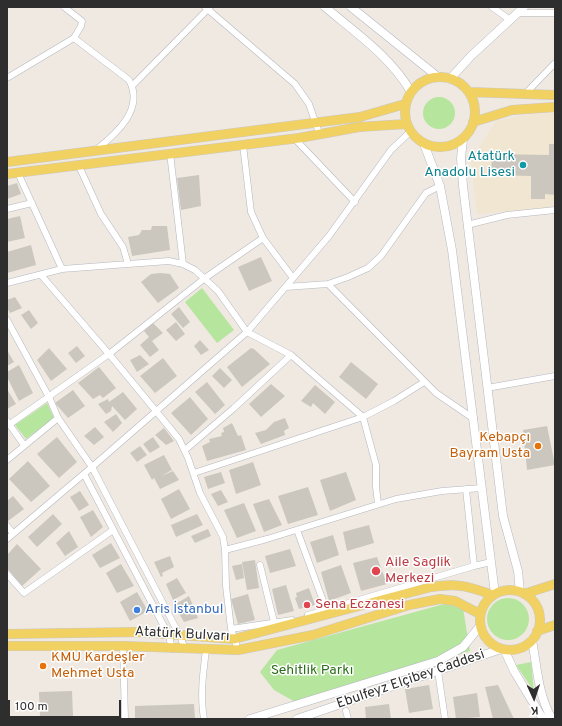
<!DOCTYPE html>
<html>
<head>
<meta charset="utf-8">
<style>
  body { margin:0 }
  #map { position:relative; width:562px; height:726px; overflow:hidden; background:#efe9e1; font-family:Overpass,sans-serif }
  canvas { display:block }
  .frame { position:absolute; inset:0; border:8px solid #2e2e2e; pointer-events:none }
  .north { position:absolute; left:514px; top:678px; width:40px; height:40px; -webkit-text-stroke:3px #fff; paint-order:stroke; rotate:177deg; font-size:11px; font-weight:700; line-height:16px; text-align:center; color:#2e2e2e }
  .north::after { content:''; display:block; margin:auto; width:14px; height:18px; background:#2e2e2e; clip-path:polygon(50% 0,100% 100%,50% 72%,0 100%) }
  .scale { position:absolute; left:8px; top:700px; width:113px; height:18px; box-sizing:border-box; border:2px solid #2e2e2e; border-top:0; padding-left:5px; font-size:12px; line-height:14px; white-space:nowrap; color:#2e2e2e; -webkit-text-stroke:3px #fff; paint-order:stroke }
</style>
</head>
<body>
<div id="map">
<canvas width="562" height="726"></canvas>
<div class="frame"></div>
<div class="north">K</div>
<div class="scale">100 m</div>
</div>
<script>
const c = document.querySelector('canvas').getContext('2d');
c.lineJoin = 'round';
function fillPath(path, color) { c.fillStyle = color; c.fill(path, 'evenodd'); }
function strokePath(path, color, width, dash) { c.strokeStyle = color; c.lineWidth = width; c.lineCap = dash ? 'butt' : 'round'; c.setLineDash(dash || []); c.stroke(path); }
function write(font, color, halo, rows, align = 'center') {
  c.font = font + ' Overpass,sans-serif'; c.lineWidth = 3; c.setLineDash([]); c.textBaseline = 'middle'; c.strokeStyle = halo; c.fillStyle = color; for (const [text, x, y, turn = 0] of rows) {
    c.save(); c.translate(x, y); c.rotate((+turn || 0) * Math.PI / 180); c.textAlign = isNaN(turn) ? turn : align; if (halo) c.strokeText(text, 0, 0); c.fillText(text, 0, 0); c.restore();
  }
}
fillPath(new Path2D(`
  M537,112H555V207L477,214L471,159L496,121Z`), '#f0e6d1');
fillPath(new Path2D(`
  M423 113a16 16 0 1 1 32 0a16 16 0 1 1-32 0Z
  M202,288L234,330L217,343L185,302Z
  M47,403L54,418L26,439L15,425Z
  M487 619a21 21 0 1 1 42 0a21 21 0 1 1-42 0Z
  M462,602L470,651L314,702L297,703L274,690L260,672L277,650L444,604Z
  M531,662L534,691L516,665Z`), '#b6e59e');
fillPath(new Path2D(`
  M549,144H555V195L545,194V199H531V176L491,175L492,154L549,155Z
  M199,175L201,206L181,210L177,178Z
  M17,183L21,194L7,199V186Z
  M20,216L25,238L7,242V219Z
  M152,226H167L170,250L132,256L128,237L139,235L142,230H151Z
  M31,245L36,265L7,273V252Z
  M261,257L272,281L249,291L238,267Z
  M160,273L170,274L179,288L158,303L141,282L151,274Z
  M15,297L22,308L10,313L7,308V300Z
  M179,307L190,322L183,328L171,314Z
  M29,310L38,323L31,329L21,315Z
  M176,322L185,334L176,341L166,330Z
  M153,323L163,333L152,341L159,350L150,357L140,345L149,337L144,331Z
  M200,340L209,350L201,355L194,346Z
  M77,346L85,356L76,363L68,353Z
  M49,348L67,369L51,381L37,360Z
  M251,348L254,349L270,364L242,387L227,367Z
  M7,350L14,362L7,366Z
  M140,355L149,364L137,372L130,360Z
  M163,358L177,376L155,393L140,376Z
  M351,362L378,384L366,399L339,377Z
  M19,365L33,393L19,401L7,377V372Z
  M99,367L116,388L103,398L100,395L93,399L78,383Z
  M220,368L232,380L224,388L212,376Z
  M207,382L225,405L215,414L195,392Z
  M271,384L285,396L261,417L249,404Z
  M315,385L335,402L325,414L313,403L311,407L301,401Z
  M7,389L16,404L7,409Z
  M73,390L85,406L68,418L55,403Z
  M123,392L137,409L125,420L112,406L111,411L106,414L98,404L108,399L109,402Z
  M190,397L208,419L191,435L171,413Z
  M116,414L122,423L113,432L104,422Z
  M285,418L289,428L284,431L285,435L261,444L255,433L266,430L274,422Z
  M232,423L238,436L241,435L246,450L207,461L202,446L210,442L209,439L222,436L221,433L224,432L223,428Z
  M547,426L555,465L527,470L523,430Z
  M95,427L104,437L94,445L84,436Z
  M164,428L174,441L166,445L155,435Z
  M57,437L77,462L59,478L37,454Z
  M153,437L160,447L150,453L143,444Z
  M140,446L147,455L137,462L130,453Z
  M164,455L172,470L161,476L173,471L179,480L160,489L154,478L152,480L144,465Z
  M28,461L50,486L31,502L9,479Z
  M253,462L261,485L236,494L229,470Z
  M221,472L225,483L208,489L204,477Z
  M346,472L356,500L330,511L320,480Z
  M308,487L318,515L288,524L278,496Z
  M179,489L190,509L171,519L161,499Z
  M221,490L228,502L218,506L211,494Z
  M80,491L89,505L79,511L70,497Z
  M13,496L24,509L8,521L7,501Z
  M269,499L282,525L264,532L253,504Z
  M244,503L256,531L237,538L224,510Z
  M93,510L103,527L91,537L80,517Z
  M53,514L62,524L37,547L28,537Z
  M197,514L203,525L176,537L171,525Z
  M369,525L374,543L347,551L343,532Z
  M208,529L211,536L195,543L191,536Z
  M69,531L78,547L65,556L56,543Z
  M333,535L339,555L317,563L310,542Z
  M111,543L120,558L100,568L92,555Z
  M17,544L41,569L22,586L7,568V555Z
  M290,549L296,566L270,573L265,556Z
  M170,556L174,567L162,573L163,576L161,577L154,562Z
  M377,557L387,584L361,591L353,563Z
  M255,560L259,588L247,590L242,562Z
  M121,564L134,586L117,593L106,573Z
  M242,564L244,578L236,580L232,566Z
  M341,565L351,593L329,601L321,572Z
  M177,578L186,593L173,600L166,584Z
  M286,585L294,611L278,615L272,589Z
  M309,588L315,605L299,609L295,598L297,597L296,593Z
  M137,592L148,611L130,621L120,602Z
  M248,594L255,620L238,624L231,599Z
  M189,596L198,618L184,622L174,605Z
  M429,685L433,709L409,713L405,689Z
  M498,685L514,719H493L485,687Z
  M72,691L73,716H40L39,692Z
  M477,693L480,717L456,719L453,697Z
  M194,704L195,719H135V706Z
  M389,704L391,719H366L365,707Z`), '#cbc7bf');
const street = new Path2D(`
  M205,7L295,84L309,104L319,133
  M492,7L510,20
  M517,13H555
  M74,38L129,80C145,109 116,134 96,150
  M7,78L74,38L81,26L82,21L64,7
  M132,86L210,7
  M525,94L555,63
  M295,139L355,202
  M243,145L251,212L263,238L293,278
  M170,153L183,264
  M78,164L101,214L123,247L128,264
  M18,173L62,269
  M7,209L32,203
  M467,225L507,215L555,210
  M41,275L109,354L179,439L188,458L200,493L223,537L225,550L226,586L231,629L238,650
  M7,283L62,269L128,264L169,261L183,264L195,270L218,291L247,332L291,355L363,417L376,465V487L378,504
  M328,284L348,277L368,268L381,256L426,193L440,186
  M286,287L328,284L436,393L474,419
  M7,320L49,397L58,418L92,467L180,636L185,649
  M487,388L555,376
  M7,421L24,445
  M10,424L109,354L205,278L263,238
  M185,450L234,408L291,355
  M7,460L58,418
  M194,473L363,417L394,401L424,382
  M84,474L169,636L172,649
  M466,489L474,566
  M7,526L13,533
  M297,530L326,609
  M7,539L92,467L247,332L329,236L391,150L410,132
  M225,550L267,539L396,499L442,491L482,488
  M260,565L274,622
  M7,574L24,593L113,530
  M308,615L474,566L491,562
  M231,629L292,620
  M123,646L125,719
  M438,671L445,719
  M346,711L348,719
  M204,719C200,696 203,673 206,650`);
const secondary = new Path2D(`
  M325,7C356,33 391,57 411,92
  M351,7L438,77
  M450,79L471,56L524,7
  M463,139L461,158L463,186L503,516L518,571L520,592
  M424,144L440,186L452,250L495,594
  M532,640C537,667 538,695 552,719
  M504,649L514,671L543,719
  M250,719L438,661L463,647L480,626
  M297,719L501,649`);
const primary = new Path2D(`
  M405 112a35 35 0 1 1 70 0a35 35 0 1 1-70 0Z
  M469,92L555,95
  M473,122L512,110L555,107
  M7,162L360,117L405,104
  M7,174L299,138L359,127L406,124
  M480 620a30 30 0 1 1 60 0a30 30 0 1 1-60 0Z
  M524,594L555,584
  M537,631L555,625
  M7,634L138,632L234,639L431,587C458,583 467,586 493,595
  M7,646H123L238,650L313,635L409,605L440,599L455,601L480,614`);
strokePath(street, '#b4b7c1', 7);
strokePath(secondary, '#b4b7c1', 9);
strokePath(primary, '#c9c9c9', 10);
strokePath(street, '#fff', 6);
strokePath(secondary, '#fff', 8);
strokePath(primary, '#f2d163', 9);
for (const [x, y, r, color] of [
  [523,165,4,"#0f9aa8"],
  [538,446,4,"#e8710a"],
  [376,571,5,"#e0444e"],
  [307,605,4,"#e0444e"],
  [137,610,4,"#3f7fe0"],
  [43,666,4,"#e8710a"]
]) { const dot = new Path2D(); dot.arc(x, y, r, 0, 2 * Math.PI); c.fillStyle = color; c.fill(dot); strokePath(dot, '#fff', 1.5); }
write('14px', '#0d838f', '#fff', [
  ["Atatürk",515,157],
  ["Anadolu Lisesi",515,173]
], 'right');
write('14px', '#c56008', '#fff', [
  ["Kebapçı",530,438],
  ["Bayram Usta",530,454],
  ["KMU Kardeşler",51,658,"left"],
  ["Mehmet Usta",51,674,"left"]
], 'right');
write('14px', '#be3a42', '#fff', [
  ["Aile Saglik",385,563],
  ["Merkezi",385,579],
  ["Sena Eczanesi",315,605]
], 'left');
write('14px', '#366cbe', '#fff', [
  ["Aris İstanbul",145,610]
], 'left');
write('14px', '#2e2e2e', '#fff', [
  ["Atatürk Bulvarı",182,635,3],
  ["Ebulfeyz Elçibey Caddesi",411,680,-19]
]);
write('14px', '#2c6e1b', '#fff', [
  ["Sehitlik Parkı",312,671]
]);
</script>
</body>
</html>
